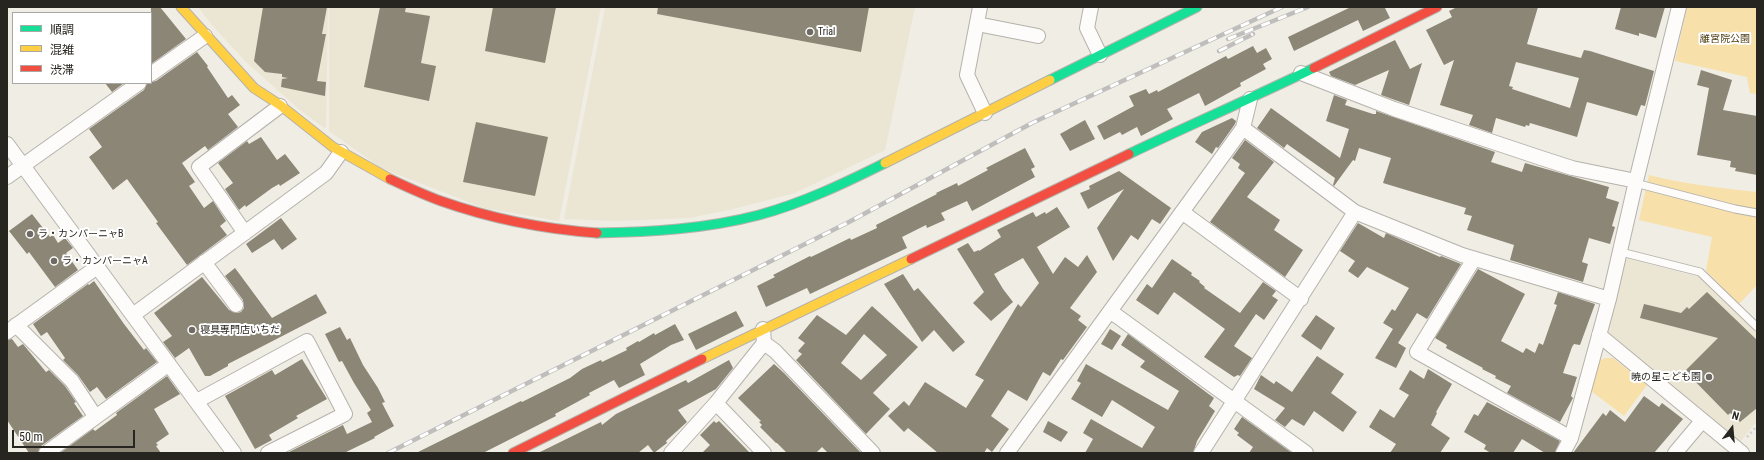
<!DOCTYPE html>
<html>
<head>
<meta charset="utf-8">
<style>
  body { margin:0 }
  #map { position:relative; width:1764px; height:460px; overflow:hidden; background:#f0ede4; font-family:"Roboto Condensed","Noto Sans JP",sans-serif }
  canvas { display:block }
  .frame { position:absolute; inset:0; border:8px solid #27251f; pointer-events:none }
  .legend { position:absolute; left:12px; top:12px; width:140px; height:72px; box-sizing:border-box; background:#fff; border:1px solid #a9a8a5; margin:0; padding:5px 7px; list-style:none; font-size:12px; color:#27251f }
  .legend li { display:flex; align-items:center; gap:8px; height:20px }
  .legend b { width:20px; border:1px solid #a9a8a5 }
  .north { position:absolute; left:1712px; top:408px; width:40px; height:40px; -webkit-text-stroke:3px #fff; paint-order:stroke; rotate:16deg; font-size:11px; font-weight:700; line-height:16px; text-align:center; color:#27251f }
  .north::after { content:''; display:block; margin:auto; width:14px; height:18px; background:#27251f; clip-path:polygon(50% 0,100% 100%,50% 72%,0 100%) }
  .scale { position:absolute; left:12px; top:430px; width:123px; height:18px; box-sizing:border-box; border:2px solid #27251f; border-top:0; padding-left:5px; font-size:12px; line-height:14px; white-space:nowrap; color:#27251f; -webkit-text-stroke:3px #fff; paint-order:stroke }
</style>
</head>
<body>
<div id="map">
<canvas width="1764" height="460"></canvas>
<div class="frame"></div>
<ul class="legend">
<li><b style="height:5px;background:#16e098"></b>順調</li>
<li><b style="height:5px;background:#ffcf43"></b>混雑</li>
<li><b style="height:5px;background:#f24e42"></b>渋滞</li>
</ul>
<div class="north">N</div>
<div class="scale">50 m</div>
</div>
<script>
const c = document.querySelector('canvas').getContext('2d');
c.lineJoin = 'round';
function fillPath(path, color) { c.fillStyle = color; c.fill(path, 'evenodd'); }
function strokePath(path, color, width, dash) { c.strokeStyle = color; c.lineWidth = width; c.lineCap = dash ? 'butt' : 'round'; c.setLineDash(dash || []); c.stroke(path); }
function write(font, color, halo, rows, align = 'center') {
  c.font = font + ' "Roboto Condensed","Noto Sans JP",sans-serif'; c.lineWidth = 4; c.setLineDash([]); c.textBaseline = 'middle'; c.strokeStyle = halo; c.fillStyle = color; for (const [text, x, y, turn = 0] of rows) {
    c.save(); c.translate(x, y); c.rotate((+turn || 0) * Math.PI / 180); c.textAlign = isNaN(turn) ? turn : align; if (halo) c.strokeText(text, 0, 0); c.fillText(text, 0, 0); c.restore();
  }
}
fillPath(new Path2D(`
  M198,7H328L326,129L301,111L245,61L212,25Z
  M329,7H601L559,221L484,208L381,168L329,131Z
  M605,7H915L885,150L795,193L733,209L690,218L616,221L564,219Z
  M1626,258L1699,277L1757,333V421L1740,442L1607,332Z`), '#ebe5d4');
fillPath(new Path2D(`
  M1687,7H1757V94L1750,93L1747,77L1675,61Z
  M1649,175C1684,184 1721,188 1757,192V285L1739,304L1706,271L1712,237L1639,220Z
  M1605,358H1613L1647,385L1624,416L1591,391L1599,361Z`), '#f7e0a9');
fillPath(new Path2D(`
  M151,7H160L186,39L151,64Z
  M263,7H327L322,34H326L317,81L326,82L325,96L281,87L282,79L288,78L282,77V74L265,72L254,61Z
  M380,7H406L405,12L430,16L421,63L436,66L429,101L364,87Z
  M493,7H556L545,63L485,51Z
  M658,7H869L861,52L657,14Z
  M1351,7H1388L1385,8L1390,18L1363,31L1358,20L1294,51L1288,37Z
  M1457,7H1538L1527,44L1581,58L1584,50L1590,51L1654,71L1645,106L1641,105L1637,116L1587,102L1577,137L1530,123L1529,126L1526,125L1525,127L1496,118L1492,133L1469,125L1473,115L1440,105L1454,60L1444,65L1426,30L1452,17L1449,11ZM1516,62L1579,78L1570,108L1512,89L1513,87L1509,86Z
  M1621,7H1665L1656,38L1639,33V36L1615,29Z
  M1395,40L1410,69L1422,63L1409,105L1381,95L1389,70L1355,85L1331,76L1329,72Z
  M1253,46L1257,53L1266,48L1272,59L1263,64L1266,69L1240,83L1241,86L1205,106L1199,93L1167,109L1173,119L1141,136L1137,127L1122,135L1120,132L1104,140L1097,126L1134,106L1129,96L1146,89L1149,94L1157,90L1158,92L1226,56L1228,59Z
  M197,52L208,66L207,67L228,98L232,95L240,105L228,114L238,127L208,150L205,146L182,163L195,182L189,186L204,208L213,201L226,221L220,226L227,235L187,265L156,223L158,222L127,179L113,190L89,157L102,147L89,129L144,90L147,83L156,81Z
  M1701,70L1732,80L1723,110L1757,116V175L1735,171L1736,168L1730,167L1731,161L1697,155L1709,88L1697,85Z
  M105,83H124L112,92Z
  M1334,95L1347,100L1345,105L1373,114H1376V111L1495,152L1491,162L1522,172L1525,163L1609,187L1606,198L1619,202L1612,226L1615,227L1610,244L1589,238L1582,262L1588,264L1583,282L1510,260L1514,245L1467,230L1472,216L1464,214L1466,208L1383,183L1391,158L1359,148L1355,161L1353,160L1334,186L1333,185L1335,178L1287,144L1284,148L1257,128L1271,108L1340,158L1349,129L1326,121Z
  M1232,118L1236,121L1235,124L1218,148L1216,147L1212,154L1195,142L1202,132Z
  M1085,120L1095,139L1070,151L1060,134Z
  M476,122L548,137L535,196L463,182Z
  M261,137L277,160L285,154L300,173L280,186L279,184L272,188L246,207L245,205L239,210L225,189L233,183L218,163L247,141L249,144Z
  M1245,140L1274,162L1247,197L1280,220L1274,230L1303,250L1285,277L1210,222L1245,173L1238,168L1240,164L1232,158Z
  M1025,148L1035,167L1031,169L1035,177L972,211L967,201L941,213L945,220L927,228L926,225L902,237L907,248L810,294L807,288L766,307L757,286L775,277L773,275L810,256L811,257L850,238L851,240L877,228L876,225L937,194L936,193L957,183L958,186L988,170L986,168Z
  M1119,171L1171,208L1160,224L1152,219L1138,240L1131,235L1113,261L1097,228L1124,189L1088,209L1080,193L1090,189L1089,186Z
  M1057,207L1070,227L1037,247L1053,274L1065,257L1078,267L1087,255L1097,272L1070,308L1081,316L1078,320L1087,327L1063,360L1061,359L1050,376L1043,372L1027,401L1008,390L991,416L1009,429L992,452L987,448L984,453H938L908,428L904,432L888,416L904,401L909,406L925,382L966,408L984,380L975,375L1018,304L1021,307L1039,283L1023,258L994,274L1003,289L1013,302L991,321L973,303L984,292L957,249L968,243L974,252L979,250V251L1001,237L997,230L1033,212L1036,217L1045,212L1046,214Z
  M32,214L50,237L53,235L58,243L65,238L73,248L66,253L78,270L55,287L29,252L27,254L9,231Z
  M281,218L297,239L282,250L274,239L252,253L246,244Z
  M1358,223L1384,238L1386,233L1440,257L1441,256L1461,264L1427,319L1417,313L1398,343L1406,348L1396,368L1375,358L1393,329L1383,323L1392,309L1395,311L1409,288L1367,267L1358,278L1348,271L1355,261L1340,251Z
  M1172,259L1192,273L1191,275L1200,281L1199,282L1205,287L1204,288L1240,313L1263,282L1276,291L1272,296L1278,300L1264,320L1256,314L1234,346L1252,358L1240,376L1238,375L1234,377L1204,357L1225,329L1174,292L1158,315L1136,300L1147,284L1152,288Z
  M235,268L272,318L316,294L327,313L228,364V366L210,376H205L189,348L175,358L163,342L172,336L154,313L202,277L229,310L237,313L241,312L244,308L243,300L225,276Z
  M1478,269L1525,294L1501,341L1523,353L1526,348L1535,353L1539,343L1543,345L1557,305L1554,304L1558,292L1595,304L1580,345L1574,344L1572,347L1563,373L1577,377L1571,396L1573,398L1560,422L1507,393L1511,386L1495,378L1496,376L1482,369L1483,368L1446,348L1447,345L1435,338Z
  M903,274L914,291L918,288L965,342L953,352L934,330L922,342L884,284Z
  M94,281L124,324L144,350L146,348L157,362L106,399L97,387L90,392L78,375L63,360L65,358L47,332L41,336L33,324L88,284L89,285Z
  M1707,292L1757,340V408L1740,422L1730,413L1728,415L1685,371L1718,338L1640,318L1644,304L1681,313L1687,307L1689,309Z
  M872,306L918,347L873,393L890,409L866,434L796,360L802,354L798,351L805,343L798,338L817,315L846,335ZM864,334L887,355L861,380L841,363Z
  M736,311L744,326L696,350L688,334Z
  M1316,315L1335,328L1321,350L1301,336Z
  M675,324L684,340L671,345L640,364L645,375L619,388L614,380L589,393L590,395L555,414L556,416L483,453H416L521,401L522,402L570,378L582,369L601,360L602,362L627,350L626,348L638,341L639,342L654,333L655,335Z
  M340,327L347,340L350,338L363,365L378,388L385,402L382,403L394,426L374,437L375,438L344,453H287L343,425L347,434L372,422L367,413L371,410L354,383L342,361L339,362L325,334Z
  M1110,329L1121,336L1112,350L1101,344Z
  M1128,334L1214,398L1209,406L1215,411L1197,441L1193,453H1085L1093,439L1083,433L1091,419L1142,448L1155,427L1112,400L1102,417L1071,399L1081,383L1077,381L1086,364L1168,410L1179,391L1140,367L1145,361L1121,345Z
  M12,339L18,347L23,344L46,372L49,370L65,386L76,402L74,403L83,416L41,446L38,453H29L7,420V340Z
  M1317,356L1344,374L1331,393L1357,412L1343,432L1314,411L1304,426L1292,419L1285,427L1275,420L1285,408L1254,389L1261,375L1274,384L1276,381L1292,392Z
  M302,359L327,399L296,416L298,418L269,435L272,440L255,449L225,396L272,370L275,375Z
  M729,360L733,368L716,389L678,410L687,422L666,441L667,443L654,453L648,445L638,453H538L601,422L602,425L616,414L686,380L688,383Z
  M774,364L784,373L861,453H828L822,447L816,453H787L777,443H776L760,427L762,425L759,422L761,421L738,398Z
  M1428,369L1452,384L1436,412L1437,413L1431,425L1450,438L1440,453H1390L1396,444L1369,427L1380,409L1394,418L1409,395L1399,389L1410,370L1424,379Z
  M167,376L180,394L154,409L169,434L156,443L158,445L156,446L161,453H60L93,429L95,431L117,415L116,413Z
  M1644,396L1659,407L1662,403L1683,419L1654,453H1573L1603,413L1606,416L1610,410L1625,422Z
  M1487,402L1560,441L1555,453H1545L1522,439L1513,453H1491L1484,449L1486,445L1464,432L1474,414L1478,416Z
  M1242,417L1292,453H1249L1253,447L1237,435L1239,433L1234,429Z
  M714,421L716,423L719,421L750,453H702L710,445L700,435Z
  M1048,421L1068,432L1061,442L1043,432Z`), '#8b8675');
const lane = new Path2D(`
  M1635,183L1735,209L1757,213
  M1621,252L1700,272L1757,327`);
const street = new Path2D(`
  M980,7L967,75L985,113
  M1091,7L1087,28L1100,55
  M977,24L1038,36
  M1301,73L1394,109L1541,158L1572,168L1636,181
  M151,74L205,36
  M1243,128L1355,212L1462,255L1609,299
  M7,144L234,453
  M7,177L139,83
  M1182,212L1301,299
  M245,233L199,167L280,106
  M1474,259L1417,352L1571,438
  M204,262L236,305
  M1110,311L1306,453
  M133,315L326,173L341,152
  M16,325L72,381L95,416
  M7,332L97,267
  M1599,335L1742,453
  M764,343L775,351L873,453
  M197,401L307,341L345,414L268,453
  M716,403L764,453
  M46,453L169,364
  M671,453L716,403L764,343L763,329
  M1007,453L1243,128L1250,99
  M1201,453L1355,212
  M1563,453L1571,438L1609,299L1636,181L1679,7
  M1675,453L1702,421`);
const fast = new Path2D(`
  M1050,80L1197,7
  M1129,154C1190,125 1252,98 1314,68
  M597,233C651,232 706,229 759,215C803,203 845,183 885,163`);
const slow = new Path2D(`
  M181,7L254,88L280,105L333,147L390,179
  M885,163L1050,80
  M702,359L911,259`);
const jam = new Path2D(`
  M1314,68L1437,7
  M390,179C407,187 424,195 441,201C492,219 543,229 597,233
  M911,259L1129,154
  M513,453L702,359`);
strokePath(lane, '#b5b2ab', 9);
strokePath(street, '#b5b2ab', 16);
strokePath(fast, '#b5b2ab', 11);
strokePath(slow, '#b5b2ab', 11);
strokePath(jam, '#b5b2ab', 11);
strokePath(new Path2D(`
  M1747,437L1757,426`), '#d0ceca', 2.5, [2, 3]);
strokePath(lane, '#fdfcfb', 7);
strokePath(street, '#fdfcfb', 14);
strokePath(fast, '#16e098', 9);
strokePath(slow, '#ffcf43', 9);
strokePath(jam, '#f24e42', 9);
const rail = new Path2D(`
  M1228,39L1308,7
  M1219,51L1253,34
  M388,453L849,222L1032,123L1282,7`);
strokePath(rail, '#bfbebc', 4.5);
strokePath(rail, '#fff', 3, [9]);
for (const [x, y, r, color] of [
  [810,32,4,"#6d6b64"],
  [30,234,4,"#6d6b64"],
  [54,261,4,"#6d6b64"],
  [192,330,4,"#6d6b64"],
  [1709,377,4,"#6d6b64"]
]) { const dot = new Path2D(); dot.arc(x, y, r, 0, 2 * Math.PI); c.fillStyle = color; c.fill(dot); strokePath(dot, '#fff', 1.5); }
write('10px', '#27251f', '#fff', [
  ["Trial",818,32],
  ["ラ・カンパーニャB",38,234],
  ["ラ・カンパーニャA",62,261],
  ["寝具専門店いちだ",200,330],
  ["暁の星こども園",1701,377,"right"]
], 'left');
write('10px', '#4d3c11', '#fff', [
  ["離宮院公園",1725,39]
]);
</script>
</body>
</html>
